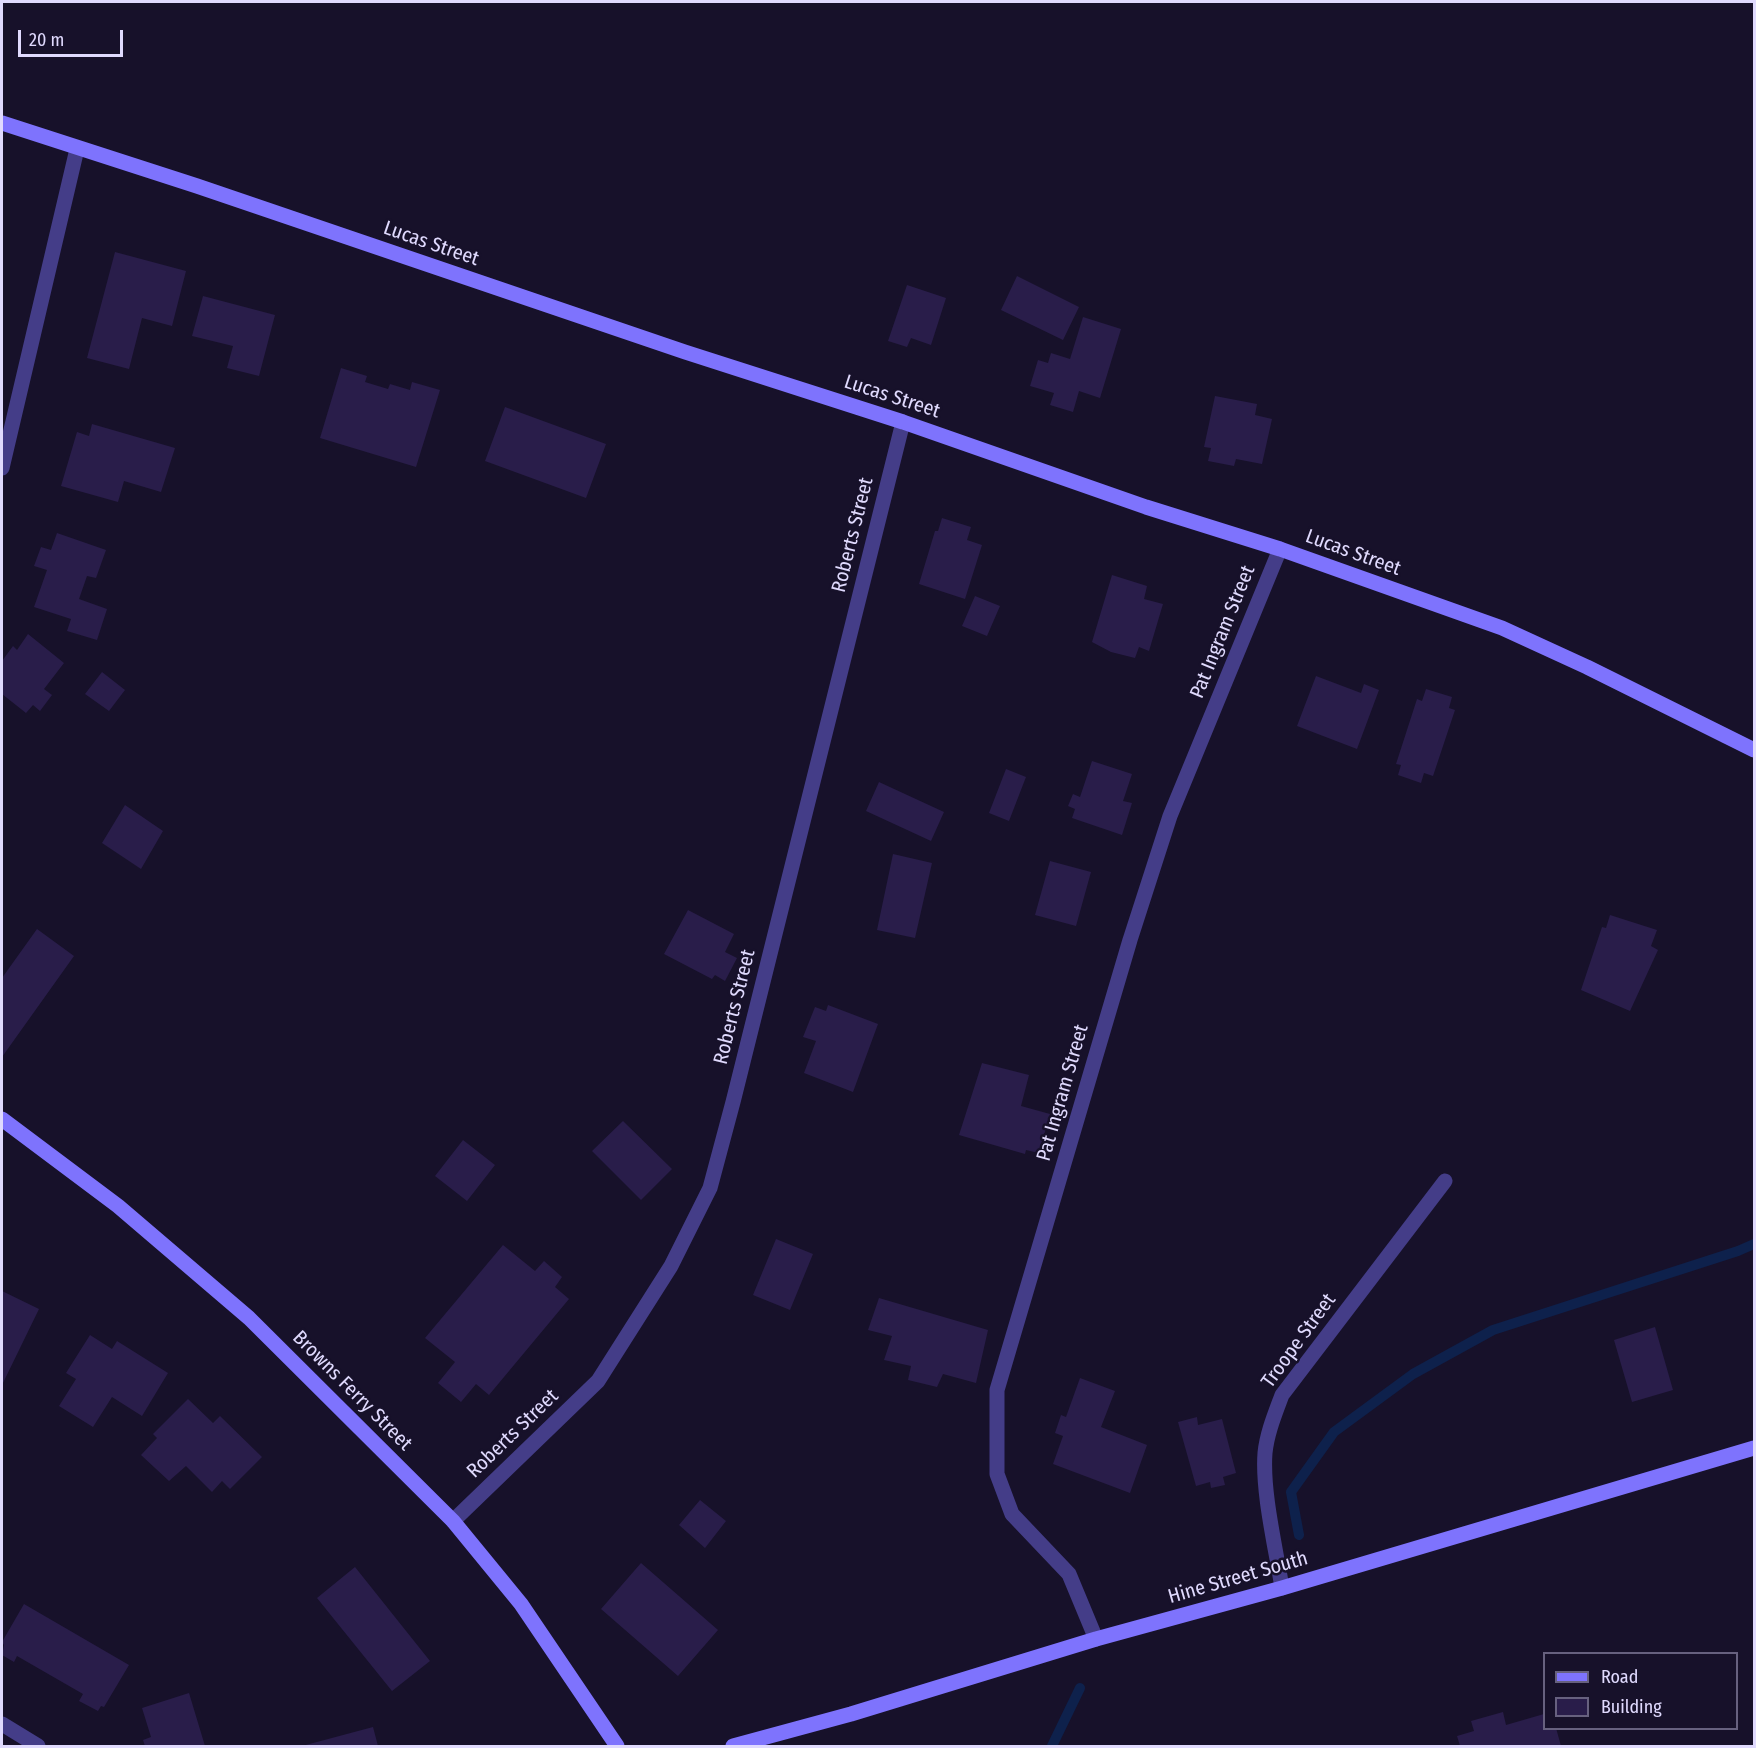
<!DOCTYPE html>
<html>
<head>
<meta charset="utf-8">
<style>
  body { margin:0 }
  #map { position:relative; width:1756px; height:1748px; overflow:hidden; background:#17112a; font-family:"Fira Sans Condensed",sans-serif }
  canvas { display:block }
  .frame { position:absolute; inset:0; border:3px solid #e0dafe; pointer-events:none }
  .legend { position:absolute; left:1543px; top:1652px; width:195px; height:78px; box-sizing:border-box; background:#17112a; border:2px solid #67617f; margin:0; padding:8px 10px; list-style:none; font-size:18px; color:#e0dafe }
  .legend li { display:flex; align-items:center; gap:12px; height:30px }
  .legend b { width:30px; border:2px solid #67617f }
  .scale { position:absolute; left:18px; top:30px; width:105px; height:27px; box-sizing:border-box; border:3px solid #e0dafe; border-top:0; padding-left:8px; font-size:18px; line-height:21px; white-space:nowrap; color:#e0dafe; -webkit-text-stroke:4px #17112a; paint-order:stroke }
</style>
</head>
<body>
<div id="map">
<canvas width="1756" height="1748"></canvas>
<div class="frame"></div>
<ul class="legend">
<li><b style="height:8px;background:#7e73fd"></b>Road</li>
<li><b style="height:16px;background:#291d4a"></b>Building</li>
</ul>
<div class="scale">20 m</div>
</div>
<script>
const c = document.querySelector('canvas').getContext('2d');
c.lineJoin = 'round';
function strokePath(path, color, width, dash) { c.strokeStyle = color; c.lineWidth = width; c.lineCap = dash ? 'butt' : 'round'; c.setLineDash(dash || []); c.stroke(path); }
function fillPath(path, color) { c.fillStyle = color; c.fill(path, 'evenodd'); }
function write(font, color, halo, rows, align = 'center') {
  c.font = font + ' "Fira Sans Condensed",sans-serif'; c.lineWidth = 5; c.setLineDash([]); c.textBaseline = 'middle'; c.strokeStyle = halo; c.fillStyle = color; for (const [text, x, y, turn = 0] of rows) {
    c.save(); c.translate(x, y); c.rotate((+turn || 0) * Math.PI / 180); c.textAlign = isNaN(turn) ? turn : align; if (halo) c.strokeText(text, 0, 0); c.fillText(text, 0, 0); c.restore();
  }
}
strokePath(new Path2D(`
  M1299,1535L1291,1492L1334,1432L1413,1374L1493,1330L1738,1251L1754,1244
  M1052,1746L1080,1688`), '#0e214c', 10);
fillPath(new Path2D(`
  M115,252L186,271L172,326L142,318L129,369L87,358Z
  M1017,276L1079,307L1063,340L1001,310Z
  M907,285L946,298L931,345L911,338L907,347L888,341Z
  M203,296L275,315L259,376L227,368L233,346L192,336Z
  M1083,317L1121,329L1100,398L1079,391L1073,412L1050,405L1054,393L1030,386L1038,360L1048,363L1051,353L1070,359Z
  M341,368L367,376L365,382L388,389L390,384L410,390L412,382L440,390L416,467L320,438Z
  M1215,396L1257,404L1255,415L1272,419L1262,464L1236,459L1234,466L1208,461L1211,448L1204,447Z
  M505,407L606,444L586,498L485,461Z
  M92,424L175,448L161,492L124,481L118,502L61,486L77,432L89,436Z
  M942,518L971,527L967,540L982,545L965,599L919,584L935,531H938Z
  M57,533L106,550L96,578L87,576L79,599L107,609L97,640L67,631L71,619L34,607L47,570L34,566L41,547L51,550Z
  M1112,575L1147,586L1144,599L1163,604L1149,651L1139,647L1135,658L1111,652L1092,642Z
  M975,596L1000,606L987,636L962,626Z
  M28,634L64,663L44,689L52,695L40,711L33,705L26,713L2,694V661L13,646L17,650Z
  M102,672L125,690L109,711L85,694Z
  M1316,676L1361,693L1364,684L1379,690L1357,749L1297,726Z
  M1426,689L1452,697L1449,708L1455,710L1433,776L1424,773L1421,783L1398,775L1401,765L1396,764L1417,699L1422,701Z
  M1092,761L1132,774L1123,801L1132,803L1122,835L1072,818L1075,809L1068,806L1073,794L1080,797Z
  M1006,769L1026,777L1009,821L989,813Z
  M879,782L944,812L931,841L866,811Z
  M125,805L163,831L141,869L102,843Z
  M893,854L932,863L915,938L877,930Z
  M1050,861L1091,872L1076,926L1035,915Z
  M688,910L734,934L725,952L737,958L725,981L715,975L712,979L664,954Z
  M1610,915L1657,930L1651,946L1658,950L1630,1011L1581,990L1602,927L1606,928Z
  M37,929L74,956L2,1057V978Z
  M828,1005L878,1024L853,1092L804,1073L816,1041L803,1037L815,1007L826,1011Z
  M982,1063L1029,1075L1021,1106L1050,1114L1039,1153L1026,1150L1025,1154L959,1135Z
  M623,1121L672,1169L641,1200L592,1151Z
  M463,1140L495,1165L467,1201L435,1176Z
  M776,1239L813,1254L790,1310L753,1295Z
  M503,1245L535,1271L544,1261L562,1277L555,1287L569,1299L489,1395L476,1384L461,1402L438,1383L455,1362L425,1338Z
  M2,1291L39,1309L2,1385Z
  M879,1298L988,1330L976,1383L943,1374L937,1387L908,1380L911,1366L884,1360L892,1336L868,1330Z
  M1655,1327L1673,1390L1632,1402L1614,1340Z
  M90,1335L112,1349L117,1341L168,1373L142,1416L112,1397L93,1427L59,1406L76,1379L66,1373Z
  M1080,1378L1115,1391L1101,1427L1147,1445L1130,1493L1053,1464L1063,1436L1055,1433L1061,1415L1066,1417Z
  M188,1399L213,1423L220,1416L262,1457L230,1489L222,1481L212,1492L186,1466L169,1481L141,1455L157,1438L153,1434Z
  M1197,1417L1198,1425L1222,1419L1236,1473L1223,1477L1225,1485L1211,1488L1210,1482L1196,1486L1178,1422Z
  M700,1500L726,1521L705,1548L679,1525Z
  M641,1563L718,1630L678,1676L601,1609Z
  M355,1567L430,1661L392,1691L317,1598Z
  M24,1604L129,1665L104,1707L101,1706L98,1711L79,1701L83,1694L17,1656L14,1662L2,1655L4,1645L2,1642Z
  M189,1693L205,1746H145L143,1740L151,1737L142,1708Z
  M1503,1712L1506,1725L1544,1714V1728H1556L1561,1746H1460L1457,1736L1474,1731L1471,1721Z
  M373,1727L378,1746H302Z`), '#291d4a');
strokePath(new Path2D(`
  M2,468L77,149
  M453,1521L598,1381L671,1266L710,1188L733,1102L903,422
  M1282,1588C1276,1549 1262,1492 1265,1453C1267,1433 1275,1414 1282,1395L1445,1181
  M1096,1639L1069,1574L1012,1514L997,1474V1390L1130,940L1170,816L1280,549
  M2,1724L38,1746`), '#443d88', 15);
strokePath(new Path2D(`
  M2,123L197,186L685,352L903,422L1146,507L1280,549L1502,628L1587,667L1754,750
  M2,1119L118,1206L249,1318L453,1521L521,1604L617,1746
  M733,1746L851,1714L1096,1639L1282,1588L1754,1448`), '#7e73fd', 15);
write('20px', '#e0dafe', '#17112a', [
  ["Lucas Street",431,244,19],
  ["Lucas Street",892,397,18],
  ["Roberts Street",853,535,-76],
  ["Lucas Street",1353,553,20],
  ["Pat Ingram Street",1223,632,-68],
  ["Roberts Street",735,1007,-76],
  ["Pat Ingram Street",1063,1093,-74],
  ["Troope Street",1299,1341,-54],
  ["Browns Ferry Street",352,1391,45],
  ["Roberts Street",513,1434,-44],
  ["Hine Street South",1238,1578,-16]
]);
</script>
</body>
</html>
